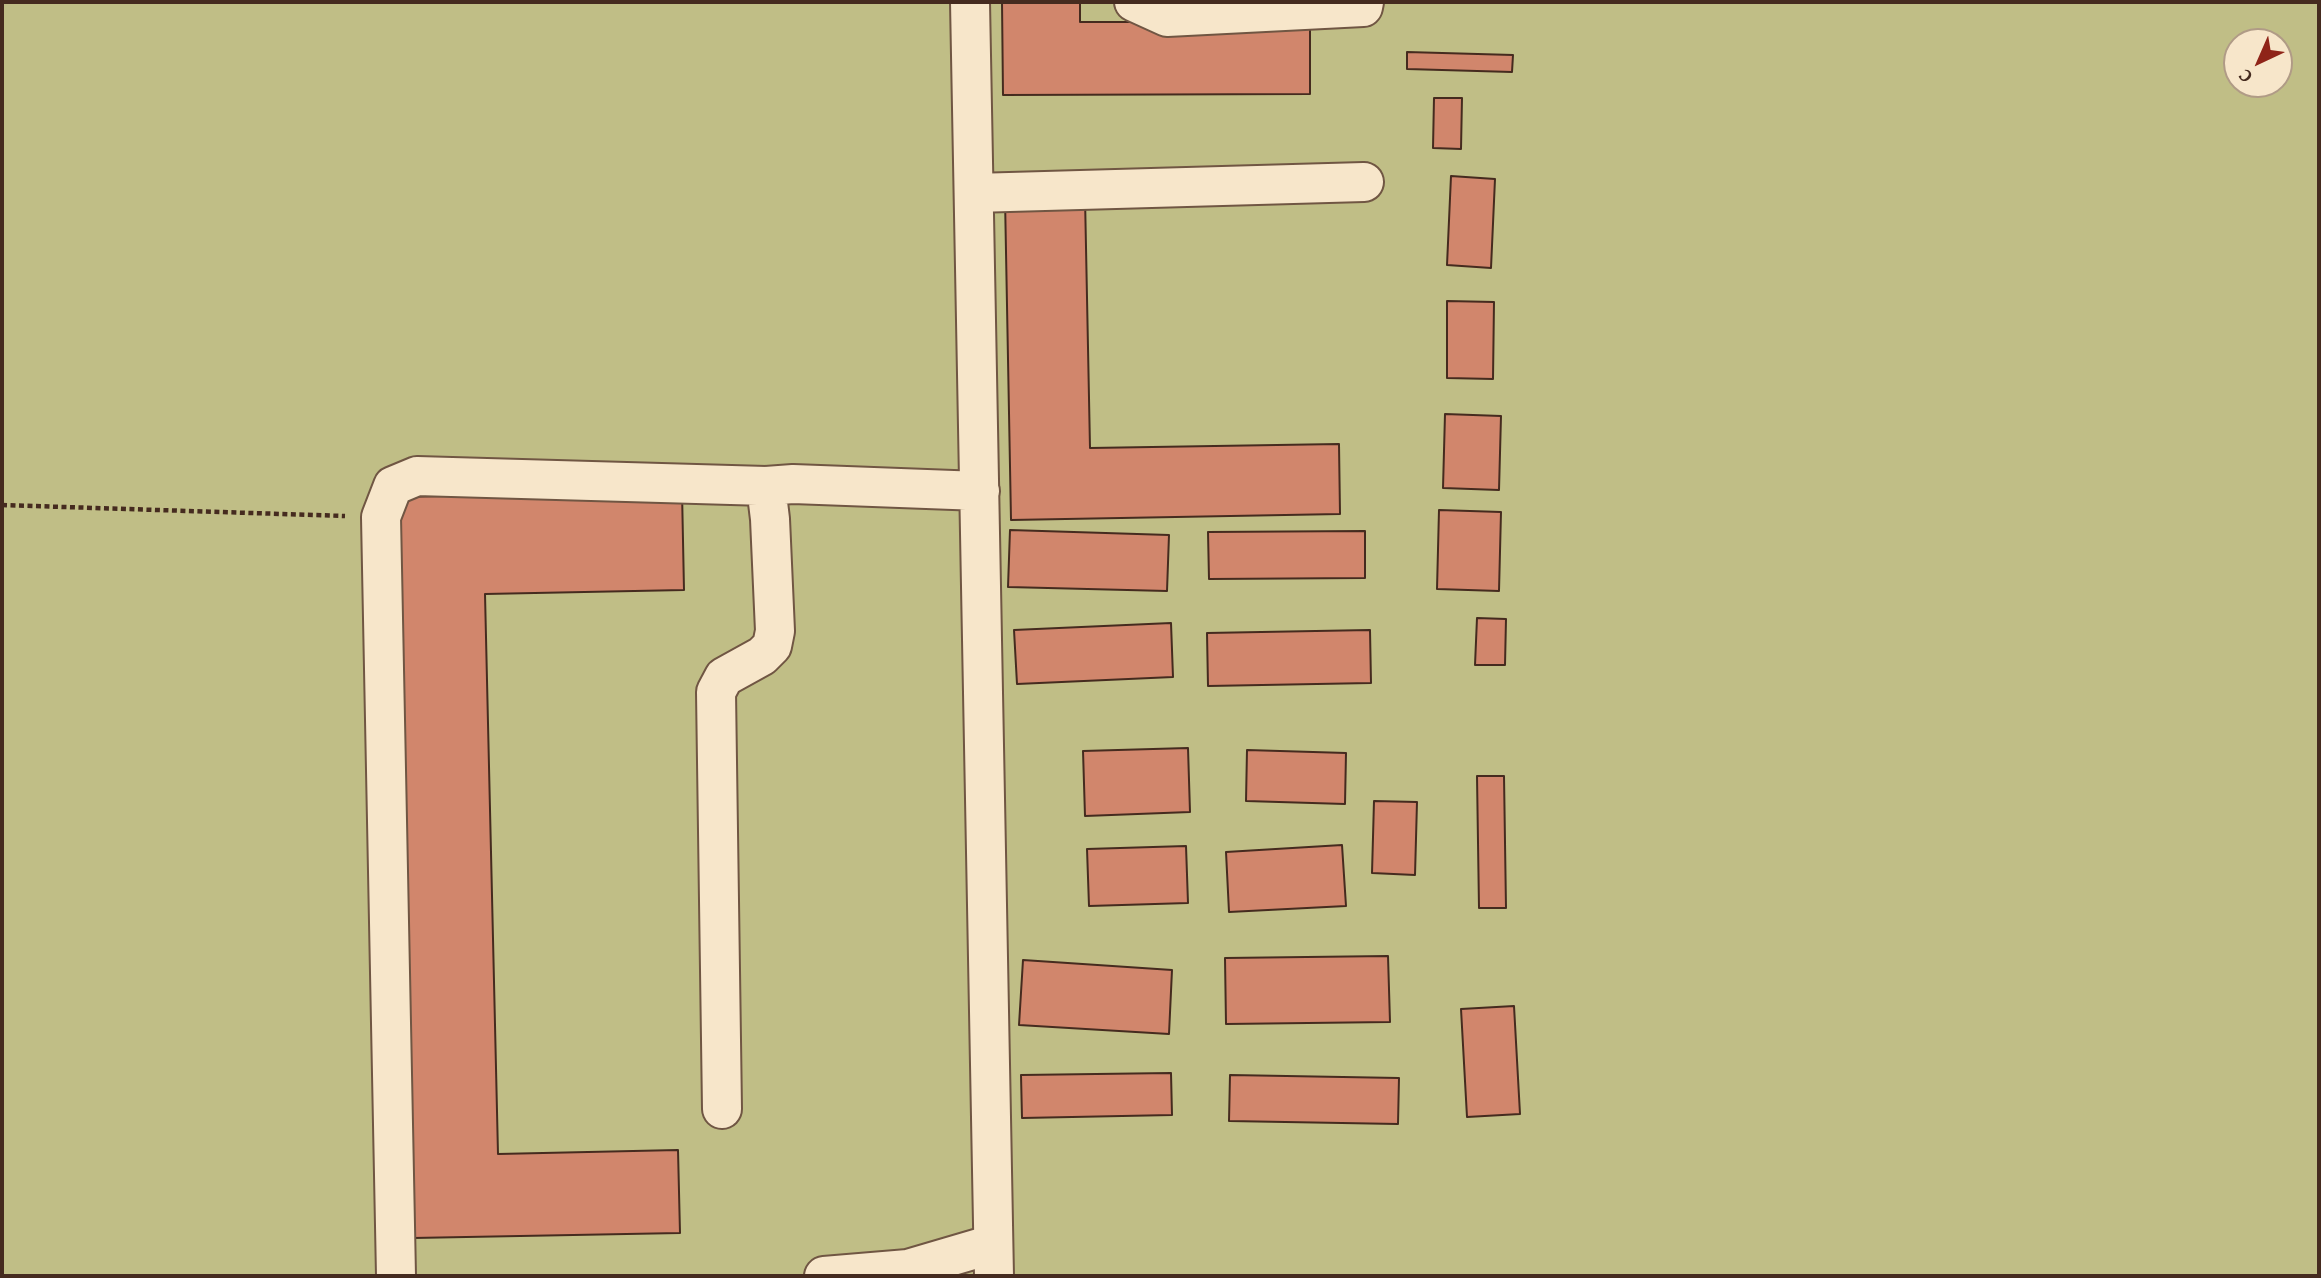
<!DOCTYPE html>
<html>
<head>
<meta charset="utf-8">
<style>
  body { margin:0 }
  #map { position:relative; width:2321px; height:1278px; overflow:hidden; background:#f3d9ae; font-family:"Gentium Book Plus",serif }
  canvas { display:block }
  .frame { position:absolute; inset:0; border:4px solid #452b1f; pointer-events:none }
  .north { position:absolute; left:2223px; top:28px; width:70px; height:70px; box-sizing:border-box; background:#f7e6ca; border:2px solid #b09b86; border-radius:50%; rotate:224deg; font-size:19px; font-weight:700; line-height:28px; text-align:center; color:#452b1f }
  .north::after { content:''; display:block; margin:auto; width:24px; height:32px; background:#8f2418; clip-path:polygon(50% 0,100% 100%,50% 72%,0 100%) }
</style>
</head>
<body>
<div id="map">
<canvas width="2321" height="1278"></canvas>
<div class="frame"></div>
<div class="north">С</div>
</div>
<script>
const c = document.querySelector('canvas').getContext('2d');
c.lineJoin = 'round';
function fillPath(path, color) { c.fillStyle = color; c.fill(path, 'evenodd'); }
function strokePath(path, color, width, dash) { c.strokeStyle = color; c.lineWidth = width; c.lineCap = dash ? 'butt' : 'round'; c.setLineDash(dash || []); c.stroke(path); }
fillPath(new Path2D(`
  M2,2H2319V1276H2ZM2237,42H2279V84H2237Z`), '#c0be86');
const building = new Path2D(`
  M1002,2H1080V22H1310V94L1003,95Z
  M1407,52L1513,55L1512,72L1407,69Z
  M1434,98H1462L1461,149L1433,148Z
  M1451,176L1495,179L1491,268L1447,265Z
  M1085,197L1090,448L1339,444L1340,514L1011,520L1005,198Z
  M1447,301L1494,302L1493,379L1447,378Z
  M1445,414L1501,416L1499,490L1443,488Z
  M682,491L684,590L485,594L498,1154L678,1150L680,1233L413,1238L397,497Z
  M1439,510L1501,512L1499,591L1437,589Z
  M1010,530L1169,535L1167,591L1008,587Z
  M1365,531V578L1209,579L1208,532Z
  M1477,618L1506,619L1505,665H1475Z
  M1171,623L1173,677L1017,684L1014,630Z
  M1370,630L1371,683L1208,686L1207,633Z
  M1188,748L1190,812L1085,816L1083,751Z
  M1247,750L1346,753L1345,804L1246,801Z
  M1477,776H1504L1506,908H1479Z
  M1374,801L1417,802L1415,875L1372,873Z
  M1342,845L1346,906L1229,912L1226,852Z
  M1186,846L1188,903L1089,906L1087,849Z
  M1388,956L1390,1022L1226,1024L1225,958Z
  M1023,960L1172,970L1169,1034L1019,1025Z
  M1514,1006L1520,1114L1467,1117L1461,1009Z
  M1171,1073L1172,1115L1022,1118L1021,1075Z
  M1230,1075L1399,1078L1398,1124L1229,1121Z`);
fillPath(building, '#d1866c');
strokePath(building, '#452b1f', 2);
const minor = new Path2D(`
  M970,2L994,1276
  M1134,2L1167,17L1363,7L1364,2
  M974,193L1364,182
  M722,1109L716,692L724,677L762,656L772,646L775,631L770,519L766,486L793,484L980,491
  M396,1276L381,517L393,486L417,476L766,486
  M824,1276L908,1269L993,1244`);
strokePath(minor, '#705643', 42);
strokePath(new Path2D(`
  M2,505L345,516`), '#452b1f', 4.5, [5, 3.5]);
strokePath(minor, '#f7e6ca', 38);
</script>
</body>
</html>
